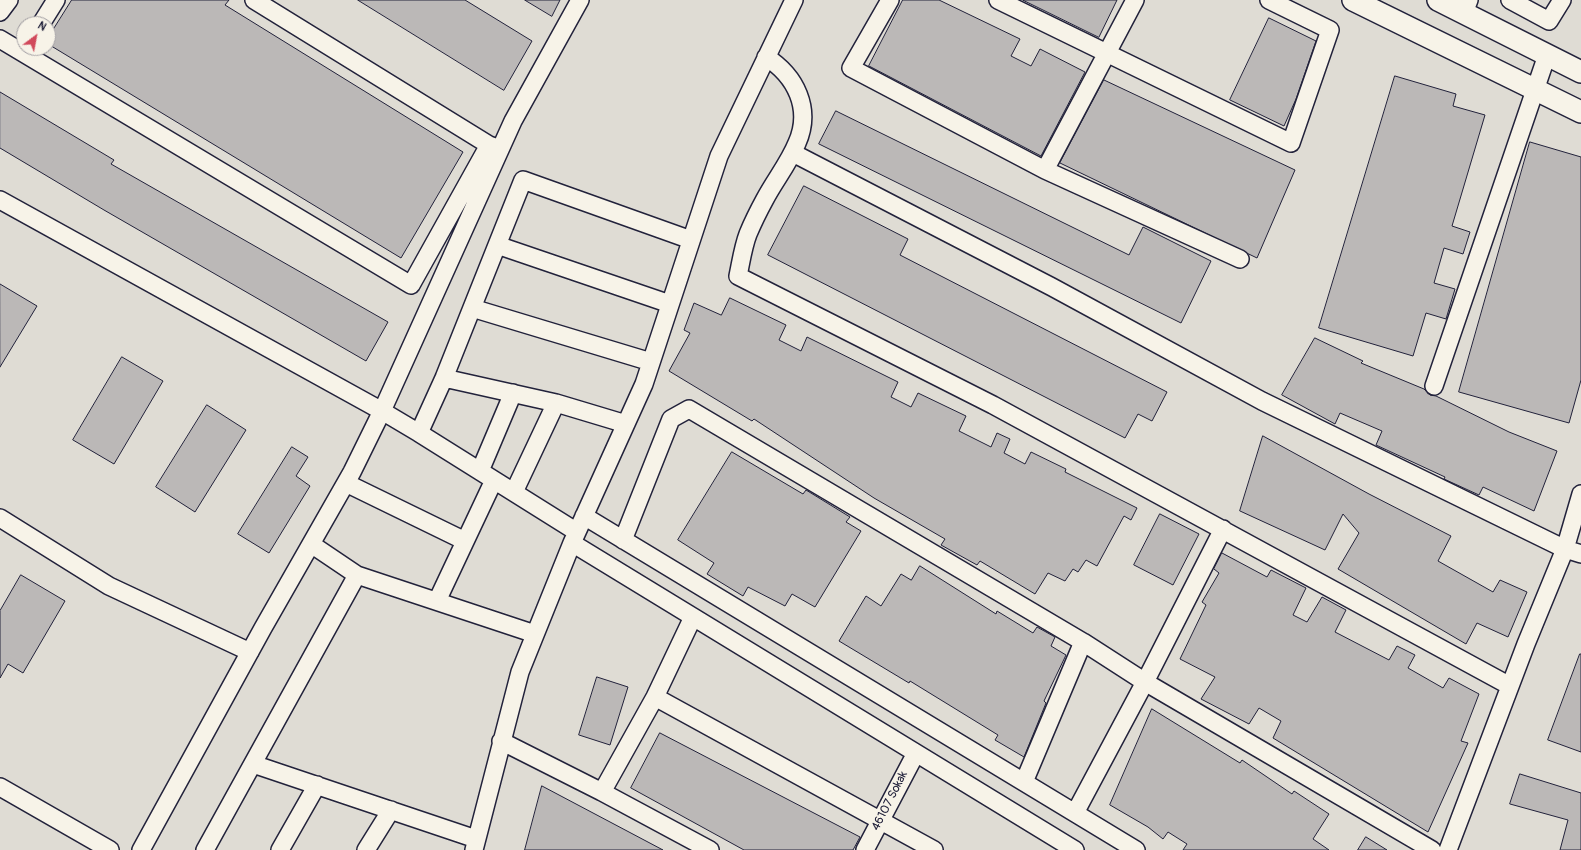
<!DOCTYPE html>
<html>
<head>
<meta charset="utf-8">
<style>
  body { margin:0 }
  #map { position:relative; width:1581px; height:850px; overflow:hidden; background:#eeebe1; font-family:Pangolin,sans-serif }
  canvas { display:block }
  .north { position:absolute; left:16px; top:16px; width:40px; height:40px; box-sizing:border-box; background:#f7f3e8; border:1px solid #a29fa3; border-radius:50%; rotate:32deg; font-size:11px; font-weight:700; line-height:16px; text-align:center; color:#22223b }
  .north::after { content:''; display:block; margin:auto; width:14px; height:18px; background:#d1495b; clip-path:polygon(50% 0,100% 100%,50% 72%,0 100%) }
</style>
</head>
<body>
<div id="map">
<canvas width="1581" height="850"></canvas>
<div class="north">N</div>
</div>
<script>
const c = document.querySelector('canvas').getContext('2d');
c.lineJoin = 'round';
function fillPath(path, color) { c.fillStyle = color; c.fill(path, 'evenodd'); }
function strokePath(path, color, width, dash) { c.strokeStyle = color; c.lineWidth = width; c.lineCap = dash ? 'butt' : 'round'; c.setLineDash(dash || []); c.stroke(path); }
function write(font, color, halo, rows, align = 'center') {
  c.font = font + ' Pangolin,sans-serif'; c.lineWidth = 3; c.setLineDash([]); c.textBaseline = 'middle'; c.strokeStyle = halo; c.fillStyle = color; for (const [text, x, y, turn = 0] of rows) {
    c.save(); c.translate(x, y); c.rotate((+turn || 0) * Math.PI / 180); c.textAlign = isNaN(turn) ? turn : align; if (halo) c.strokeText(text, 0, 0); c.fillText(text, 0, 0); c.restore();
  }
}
fillPath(new Path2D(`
  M0,0H1581V850H0ZM24,24H48V48H24Z`), '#dfdcd4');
const building = new Path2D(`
  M72,0H229L225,5L463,152L401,258L48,44V38Z
  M358,0H465L532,41L504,90Z
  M525,0H560L552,16Z
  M903,0H939L1020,39L1011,56L1031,66L1040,49L1085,72L1041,156L869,66Z
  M1023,0H1117L1099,37Z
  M1269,18L1316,41L1296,99L1284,126L1230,100Z
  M1395,76L1456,94L1453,106L1485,115L1452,226L1470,232L1463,254L1444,248L1434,283L1455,289L1446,319L1426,313L1413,356L1319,328Z
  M1104,80L1295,170L1257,258L1060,163Z
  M0,92L114,160L111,164L388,322L366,361L104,210L0,148Z
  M836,111L1129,255L1143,227L1211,261L1181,323L819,144Z
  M1530,142L1581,157V380L1569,423L1459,392Z
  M804,186L908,239L900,255L1167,392L1152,421L1138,414L1125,438L768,255Z
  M0,284L37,306L0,367Z
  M730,298L786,325L779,340L801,351L807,337L898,382L891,397L911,407L918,393L966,416L959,431L991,447L997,433L1010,439L1004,453L1025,464L1031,452L1066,469L1065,472L1137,508L1131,520L1124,516L1097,566L1086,560L1078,572L1073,569L1065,581L1048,573L1035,594L980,561L977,565L941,545L945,539L874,498L754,419L752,421L669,371L690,333L684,330L694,303L721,315Z
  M1315,338L1363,361L1361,363L1424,389L1430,395L1436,396L1509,432L1557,451L1534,511L1483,487L1479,495L1444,479L1445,477L1376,445L1382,431L1340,413L1335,424L1282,395Z
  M122,357L163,381L114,464L73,440Z
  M207,405L246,430L195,512L156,487Z
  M1263,436L1369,494L1451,536L1438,561L1493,592L1500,580L1527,592L1508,637L1477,623L1466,644L1338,569L1359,533L1343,514L1325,550L1240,511Z
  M292,447L308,457L296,476L310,486L269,553L238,534Z
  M732,452L803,494L806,490L850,517L846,522L861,531L815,607L792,594L785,606L748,587L743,596L707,574L714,563L678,540Z
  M1160,514L1199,534L1173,585L1134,565Z
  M1222,553L1267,577L1271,570L1306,588L1293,615L1307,622L1322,597L1346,610L1335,632L1389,660L1397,646L1415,655L1408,668L1443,688L1449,678L1479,694L1461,741L1468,743L1428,832L1273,738L1281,721L1259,708L1249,724L1201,699L1215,677L1180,659L1206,605L1202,602L1219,573L1214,569Z
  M920,566L996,614L997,611L1033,633L1037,627L1055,637L1051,646L1066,655L1044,701L1046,703L1024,757L995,740L998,735L910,681L909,683L839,641L866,596L881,606L901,574L911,580Z
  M21,575L65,601L23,673L8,664L0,678V611Z
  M1580,654H1581V752L1548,740Z
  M597,677L628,687L610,745L579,735Z
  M1152,709L1240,763L1242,760L1292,794L1294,791L1329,814L1313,839L1329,850H1183L1187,844L1168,832L1163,839L1148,827L1110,805Z
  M660,733L860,837L853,850H744L631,788Z
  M1520,774L1581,793V850H1560L1568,820L1510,804Z
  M542,786L663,850H525Z
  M1366,837L1387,850H1358Z`);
fillPath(building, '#bbb8b7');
strokePath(building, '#22223b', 1);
const minor = new Path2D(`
  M254,0L489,145L500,149
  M890,0L851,68L1045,170L1240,259
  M998,0L1291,143L1330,30L1269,0
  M1510,0L1549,21L1562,0
  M0,12L9,0
  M1464,13L1469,0
  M41,24L56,0
  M0,39L411,285L489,145
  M766,57C796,76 812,109 797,143C789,163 775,180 765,199C759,210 753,222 748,234C743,247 741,262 738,276L993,405L1510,686
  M793,153L1052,287L1262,401L1565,549L1581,554
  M1045,170L1135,0
  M0,200L382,411L513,121L580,0
  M497,245L670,304
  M472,308L651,362
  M444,378L556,403L626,424
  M1434,386L1547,55
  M480,471L513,393
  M346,483L465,541
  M514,492L556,403
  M584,516L1136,850
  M0,518L109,586L250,652
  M577,532L419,433L444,378L523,180L691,240
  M623,540L671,419L689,409L1083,642L1145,682L1432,850
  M572,543L1075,850
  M311,544L357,575
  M437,601L494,480
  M655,697L934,850
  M501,741L602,792L710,850
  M253,764L476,839
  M1024,782L1083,642
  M0,787L110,850
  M602,792L655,697L693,617
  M1075,813L1145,682L1223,529
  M141,850L263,628L352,472L382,411L419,433
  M205,850L357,575L535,634
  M280,850L317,785
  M366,850L391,810
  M474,850L520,672L572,543L644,384L719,156L794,0
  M865,850L916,753
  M1448,850L1526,644L1565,549L1581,494`);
const major = new Path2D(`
  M1353,0L1581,112
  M1438,0L1581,72`);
strokePath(minor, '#22223b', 20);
strokePath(major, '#22223b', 24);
strokePath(minor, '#f7f3e8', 17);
strokePath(major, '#f7f3e8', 21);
write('12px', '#22223b', '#f7f3e8', [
  ["46107 Sokak",890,801,-63]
]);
</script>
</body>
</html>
